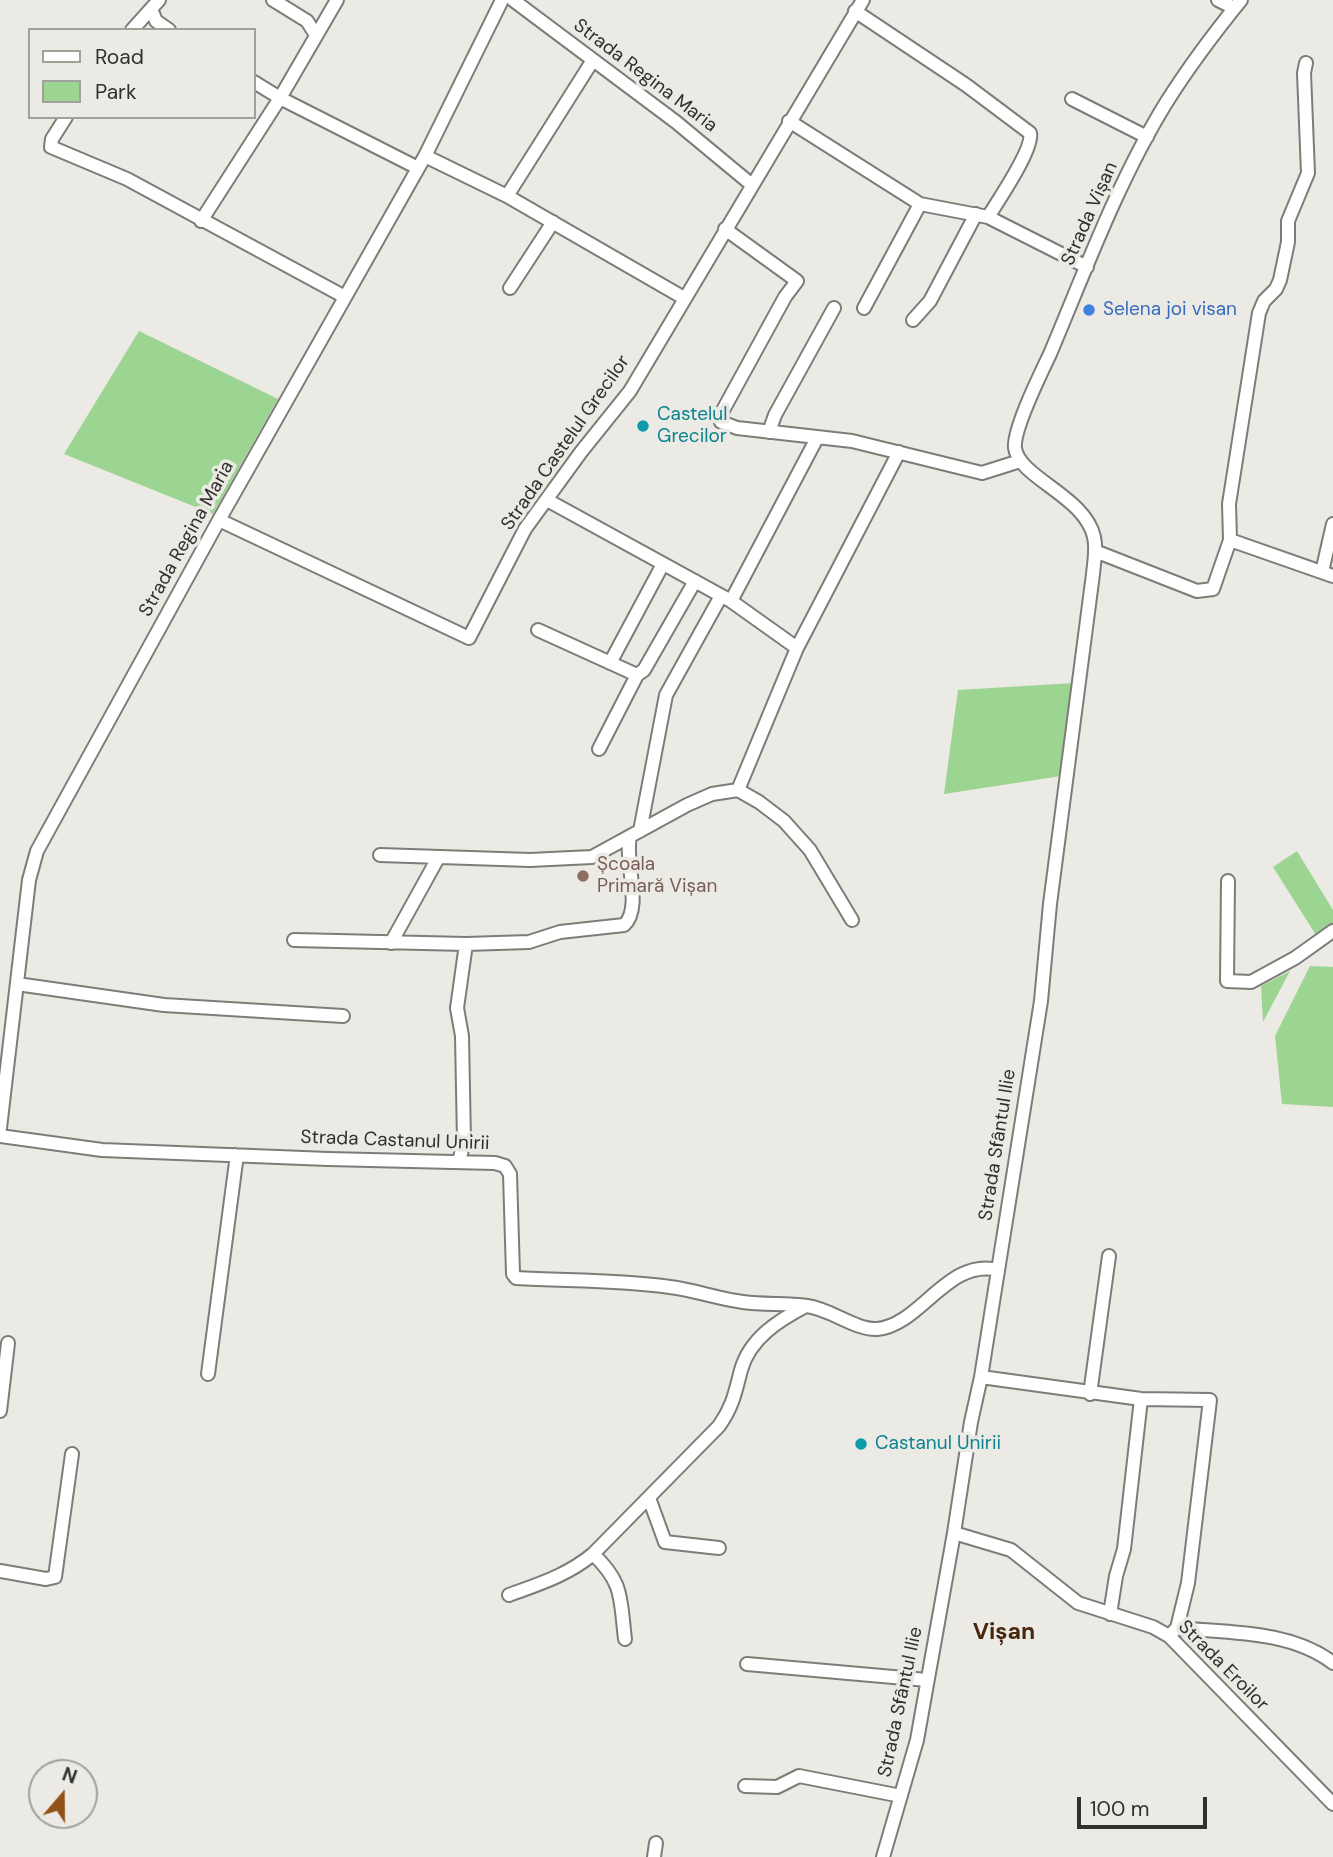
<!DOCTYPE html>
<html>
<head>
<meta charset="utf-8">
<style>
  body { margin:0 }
  #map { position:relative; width:1333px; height:1857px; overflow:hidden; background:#eceae4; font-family:"DM Sans",sans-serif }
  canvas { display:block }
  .legend { position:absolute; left:28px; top:28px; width:228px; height:91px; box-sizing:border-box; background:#eceae4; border:2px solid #a1a09b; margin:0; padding:9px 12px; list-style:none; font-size:21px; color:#31302e }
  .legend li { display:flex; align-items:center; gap:14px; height:35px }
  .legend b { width:35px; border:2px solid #a1a09b }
  .north { position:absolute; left:28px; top:1759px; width:70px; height:70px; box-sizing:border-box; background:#eceae4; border:2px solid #a1a09b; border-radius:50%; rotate:20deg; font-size:19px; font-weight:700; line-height:28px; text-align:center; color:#31302e }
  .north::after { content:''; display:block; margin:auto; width:24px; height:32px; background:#905218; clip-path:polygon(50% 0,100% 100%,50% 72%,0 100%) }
  .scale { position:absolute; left:1077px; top:1797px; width:130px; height:32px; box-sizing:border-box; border:4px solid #31302e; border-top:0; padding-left:9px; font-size:21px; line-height:24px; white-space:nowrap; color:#31302e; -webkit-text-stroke:5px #eceae4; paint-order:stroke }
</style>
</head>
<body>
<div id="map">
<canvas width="1333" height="1857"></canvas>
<ul class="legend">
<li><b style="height:9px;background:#fff"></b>Road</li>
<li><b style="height:19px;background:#9cd492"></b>Park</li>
</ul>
<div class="north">N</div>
<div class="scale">100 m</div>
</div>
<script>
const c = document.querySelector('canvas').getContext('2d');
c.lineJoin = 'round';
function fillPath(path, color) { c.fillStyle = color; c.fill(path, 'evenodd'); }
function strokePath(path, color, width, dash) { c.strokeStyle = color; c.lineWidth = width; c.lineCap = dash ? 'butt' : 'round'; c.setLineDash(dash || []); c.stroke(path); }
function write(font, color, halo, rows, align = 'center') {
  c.font = font + ' "DM Sans",sans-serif'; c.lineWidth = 7; c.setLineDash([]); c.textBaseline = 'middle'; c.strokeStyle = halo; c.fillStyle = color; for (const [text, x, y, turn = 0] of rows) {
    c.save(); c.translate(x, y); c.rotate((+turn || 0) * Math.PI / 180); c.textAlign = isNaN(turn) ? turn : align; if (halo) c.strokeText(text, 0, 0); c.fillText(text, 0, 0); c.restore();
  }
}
fillPath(new Path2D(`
  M139,331L278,399L213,514L64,454Z
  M1074,683L1061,776L944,794L958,690Z
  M1297,851L1333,910V923L1316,935L1273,867Z
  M1310,966L1333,967V1107L1282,1104L1275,1036Z
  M1290,971L1263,1022L1261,986Z`), '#9cd492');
const minor = new Path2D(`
  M273,0L307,21L316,35
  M513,0L676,122L752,185
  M1218,0L1234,8
  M151,9L156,21L169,30
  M855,11L966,85L1030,133C1034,148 998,201 988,217
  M132,30L159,0
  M254,82L280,98L418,168
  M1072,99L1147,137
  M66,117L52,139L51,147L127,179L345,297
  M789,121L920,204L988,217L1087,267
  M425,156L507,196L593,60
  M507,196L684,298
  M201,221L280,98L337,0
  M725,229L797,281L785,297L722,412L720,417L721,422L737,428L852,441L982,473L1020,461
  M510,288L553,222
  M864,308L920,204
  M913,320L930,301L976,214
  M769,432L775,415L834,308
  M547,500L731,601L797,648
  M219,520L469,638L525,529L581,452L630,391L863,0
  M1230,540L1333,576
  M1095,551L1197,591L1213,589L1230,540L1229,504L1259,313L1264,301L1276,289L1280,280L1288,242V221L1308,173L1304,73L1306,63
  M1322,572L1333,524
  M731,601L817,438
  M538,630L637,675L644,670L695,581
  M610,663L663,564
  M599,749L637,675
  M738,790L797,648L899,452
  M640,831L666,695L721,596
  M380,855L530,860L592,857L687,805L712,794L738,790L759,802L784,821L810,850L852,920
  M1228,881L1227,981L1251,982L1295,958L1333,931
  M294,940L466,944L529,942L560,932L624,925C643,908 624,861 630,836
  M391,943L438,858
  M17,984L164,1005L343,1016
  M0,1128L29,880L37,851L219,520L425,156L502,0
  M0,1136L102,1150L328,1159L495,1163L505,1166L510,1174L513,1274L516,1278C568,1281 619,1280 670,1287C695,1290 718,1299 743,1302C764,1305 786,1303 807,1306C831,1309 855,1330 877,1329C920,1326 948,1257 998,1270
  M459,1162L464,1141L462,1036L457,1008L466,944
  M208,1374L236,1162L235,1155
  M981,1377L1141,1399L1210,1400L1188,1583L1177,1628
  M1090,1394L1109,1256
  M0,1411L8,1343
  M649,1498L665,1542L719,1548
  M954,1533L1011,1550L1078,1603L1153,1627L1169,1636L1333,1804
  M593,1554L719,1426C733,1406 735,1393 741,1370C750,1338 779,1320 806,1306
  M0,1571L46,1579L55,1577L72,1454
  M509,1595C539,1584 568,1575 593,1554C624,1583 620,1599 625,1639
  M1110,1614L1116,1576L1124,1549L1141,1399
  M1173,1632L1177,1628C1228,1633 1290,1630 1333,1663
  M747,1664L927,1680
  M745,1786L777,1787L799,1776L901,1796
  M654,1857L656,1843
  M883,1857L917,1740L954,1533L971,1422L981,1377L1041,1001L1050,904L1093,574C1094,562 1097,550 1094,537C1085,496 1019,478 1015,448C1013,429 1041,373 1050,354C1085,271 1119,179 1166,103C1188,68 1215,32 1241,0`);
strokePath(minor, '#7e7c77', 16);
strokePath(minor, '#fff', 12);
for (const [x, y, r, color] of [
  [1089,310,7,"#3f7fe0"],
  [643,426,7,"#0f9aa8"],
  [583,876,7,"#8d6e63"],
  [861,1444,7,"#0f9aa8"]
]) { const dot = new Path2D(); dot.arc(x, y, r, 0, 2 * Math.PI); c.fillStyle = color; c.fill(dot); strokePath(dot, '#eceae4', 2.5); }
write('19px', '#31302e', '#eceae4', [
  ["Strada Regina Maria",645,76,37],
  ["Strada Vișan",1090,214,-66],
  ["Strada Castelul Grecilor",566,443,-55],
  ["Strada Regina Maria",187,539,-61],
  ["Strada Castanul Unirii",395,1141,2],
  ["Strada Sfântul Ilie",998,1145,-81],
  ["Strada Eroilor",1223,1666,45],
  ["Strada Sfântul Ilie",901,1702,-78]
]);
write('19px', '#366cbe', '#eceae4', [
  ["Selena joi visan",1103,310]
], 'left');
write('19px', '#0d838f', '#eceae4', [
  ["Castelul",657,415],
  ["Grecilor",657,437],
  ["Castanul Unirii",875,1444]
], 'left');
write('19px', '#785e54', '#eceae4', [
  ["Școala",597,865],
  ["Primară Vișan",597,887]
], 'left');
write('bold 23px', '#47280e', '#eceae4', [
  ["Vișan",1004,1633]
]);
</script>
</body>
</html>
